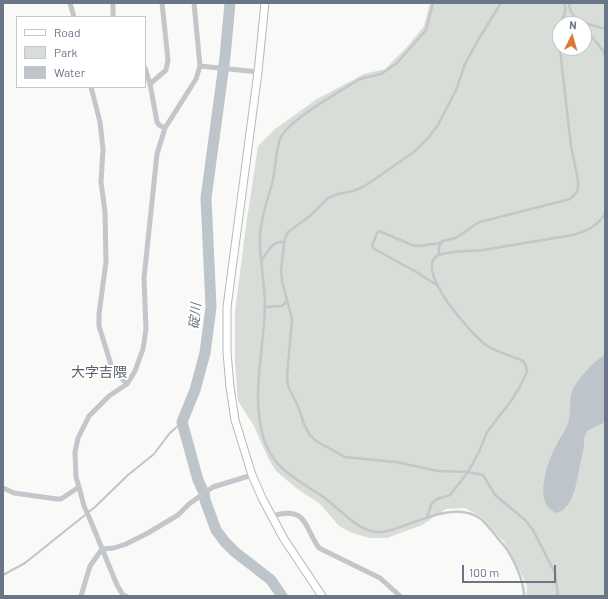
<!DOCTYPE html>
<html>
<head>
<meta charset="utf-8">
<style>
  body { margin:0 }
  #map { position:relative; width:608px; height:599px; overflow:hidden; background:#f9f9f7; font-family:Barlow,sans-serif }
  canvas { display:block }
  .frame { position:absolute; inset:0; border:4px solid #6a7587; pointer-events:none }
  .legend { position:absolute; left:16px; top:16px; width:130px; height:72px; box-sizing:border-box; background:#fff; border:1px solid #c3c8cf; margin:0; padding:5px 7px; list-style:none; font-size:12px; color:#6a7587 }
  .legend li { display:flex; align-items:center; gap:8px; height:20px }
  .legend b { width:20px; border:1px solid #c3c8cf }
  .north { position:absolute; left:552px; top:16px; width:40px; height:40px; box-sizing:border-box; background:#fff; border:1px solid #c3c8cf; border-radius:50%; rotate:5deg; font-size:11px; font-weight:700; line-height:16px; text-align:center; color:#6a7587 }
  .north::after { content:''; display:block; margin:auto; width:14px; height:18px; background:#dc7735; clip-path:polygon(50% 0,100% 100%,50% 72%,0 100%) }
  .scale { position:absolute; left:462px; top:565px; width:94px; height:18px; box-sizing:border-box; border:2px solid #6a7587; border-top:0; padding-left:5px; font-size:12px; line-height:14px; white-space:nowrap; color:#6a7587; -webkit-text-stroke:3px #fff; paint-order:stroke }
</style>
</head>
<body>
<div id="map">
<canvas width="608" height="599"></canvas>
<div class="frame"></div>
<ul class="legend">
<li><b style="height:5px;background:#fff"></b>Road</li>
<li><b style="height:11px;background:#d8ded7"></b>Park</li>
<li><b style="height:11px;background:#bdc5cb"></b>Water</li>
</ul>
<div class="north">N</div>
<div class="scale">100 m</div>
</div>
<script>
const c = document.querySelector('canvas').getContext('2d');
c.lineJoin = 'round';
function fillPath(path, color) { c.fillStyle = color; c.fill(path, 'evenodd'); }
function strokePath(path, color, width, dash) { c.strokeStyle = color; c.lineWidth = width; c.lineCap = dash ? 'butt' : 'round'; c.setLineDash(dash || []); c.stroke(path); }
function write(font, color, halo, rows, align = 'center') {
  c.font = font + ' Barlow,"Noto Sans JP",sans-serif'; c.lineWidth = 4; c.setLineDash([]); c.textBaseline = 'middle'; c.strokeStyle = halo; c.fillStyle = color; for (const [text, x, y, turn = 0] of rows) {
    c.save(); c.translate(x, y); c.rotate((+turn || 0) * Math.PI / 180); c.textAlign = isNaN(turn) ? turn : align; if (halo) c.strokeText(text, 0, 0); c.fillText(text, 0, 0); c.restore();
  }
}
fillPath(new Path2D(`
  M430,3H605V596H526L527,586L522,575L504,542L483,518L465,508L446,509L422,525L387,538H370L352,533L339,526L320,504L296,488L276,471L268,458L254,426L238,401L235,362V312L246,226L258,146L275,129L317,99L364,74L385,69L406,48L424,26ZM560,24H584V48H560Z`), '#d8ded7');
fillPath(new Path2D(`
  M603,356H605V422L587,431L584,438V446L575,489L570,502L563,510L557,513C533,506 546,466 554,450C558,440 566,431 569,420C571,411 568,397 574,387C581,376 592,363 603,356Z`), '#bdc5cb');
strokePath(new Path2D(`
  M3,575L25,563L95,507L128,475L154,454L169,434L182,422`), '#bdc5cb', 2);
strokePath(new Path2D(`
  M230,3L225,57L206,198L211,307L205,353L195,390L182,422L198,480L204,493L205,500L216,530L225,542L235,552L271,580L282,596`), '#bdc5cb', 11);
const secondary = new Path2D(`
  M265,3L258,72L227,307V352L230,387L235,420L252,475L262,498L284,539L322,596`);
strokePath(secondary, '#b5b9bf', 9);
strokePath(new Path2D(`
  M433,3L426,30L397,63L381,74L360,79L353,83C336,94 287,121 280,139C275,153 276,169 272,184C266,204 259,224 260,246C261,264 264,283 265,302C265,348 250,394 264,440C268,450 274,461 282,468C294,479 308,487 322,496C338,507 357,531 377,532C387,533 397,528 406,525C427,517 461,503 481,519C489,526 495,535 501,542C512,554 524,580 524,596
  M501,3L478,40L465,64L456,90L438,125L428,138L415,151L365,186L353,191L338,194L328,198L310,216L288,232L285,238L281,270L282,281L292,319L287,376L288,386L298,406L304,424L309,434L316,441L345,457L396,462L438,471L468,472L483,475L495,495L525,520L533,530L555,573L558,596
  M569,3C569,13 576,17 582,24
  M575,17L588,24L605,29
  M584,27L604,52L605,56
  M439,255V247L442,241L456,238L476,224L480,222L570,199L577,192L578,187V180L571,146L558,32C558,22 569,14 564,3
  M261,260C268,253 272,240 283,242L284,245
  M438,286L418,273L373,248L372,246L377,233L379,231L412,245L419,246L440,243
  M264,307L282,306L287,301
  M427,517L432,503L437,499L450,495L468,472L479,452L487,432L511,401L519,388L527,372L526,366L523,361C511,355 497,353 486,345C473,336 414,271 437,256C445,251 472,251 483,250C513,245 543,240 573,235C586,231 599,226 605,213`), '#c3c6ca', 2.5);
strokePath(new Path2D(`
  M70,3L74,17
  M113,3V17
  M200,66L258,72
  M145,68L150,84L157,122L159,125L165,128
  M150,84L166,70L168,60L162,3
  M91,87L100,122L103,149L101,182L105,212L106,262L99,314V326L112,368L127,384
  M3,488L14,493L57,499H61L79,487
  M272,516C307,505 304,527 319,548L380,578L400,596
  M81,596L90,566L102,549L114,548L126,544L148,533L178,515L189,504L213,487L252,475
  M126,596L123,595L117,585L89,517L84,506L79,487L76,477L75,452L78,438L89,416L109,396L127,384L135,371L143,349L146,329L144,278L157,154L165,128L196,79L200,66L194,3`), '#c3c6ca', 5);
strokePath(secondary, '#fff', 7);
write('italic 13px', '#667682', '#fff', [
  ["碇川",195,316,-84]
]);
write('14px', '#57606c', '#fff', [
  ["大字吉隈",99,372]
]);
</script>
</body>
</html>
